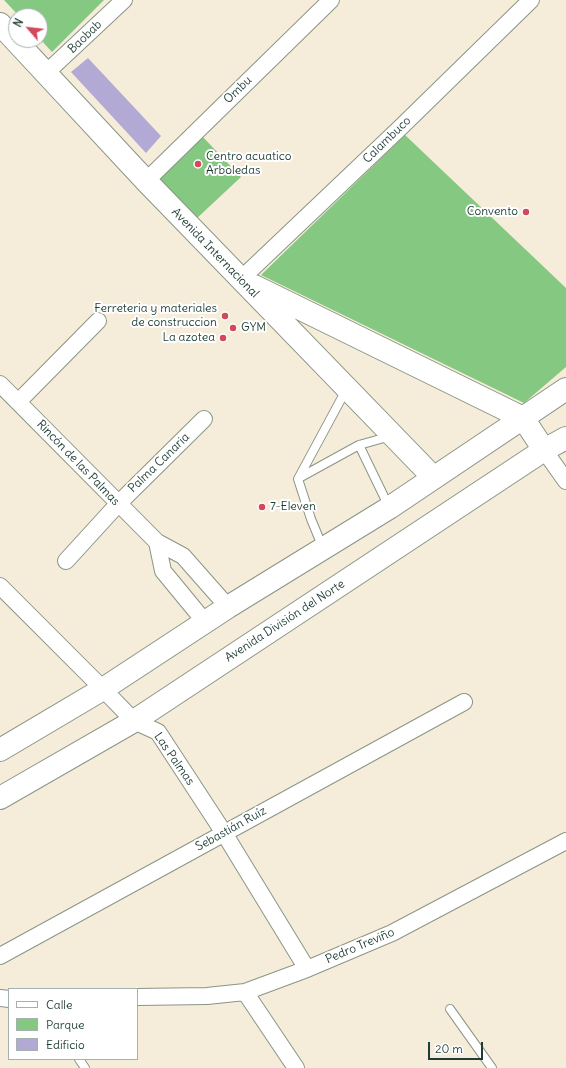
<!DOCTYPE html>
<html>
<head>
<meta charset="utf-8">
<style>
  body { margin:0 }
  #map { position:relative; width:566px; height:1068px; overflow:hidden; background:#f5edd9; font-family:Delius,sans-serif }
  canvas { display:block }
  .legend { position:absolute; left:8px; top:988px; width:130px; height:72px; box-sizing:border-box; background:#fff; border:1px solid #a5b1ae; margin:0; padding:5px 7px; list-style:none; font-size:12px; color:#1f3d34 }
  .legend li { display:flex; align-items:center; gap:8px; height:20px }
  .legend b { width:20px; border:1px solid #a5b1ae }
  .north { position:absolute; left:8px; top:8px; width:40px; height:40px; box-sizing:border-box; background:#fff; border:1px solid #a5b1ae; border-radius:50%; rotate:298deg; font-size:11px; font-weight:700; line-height:16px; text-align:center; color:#1f3d34 }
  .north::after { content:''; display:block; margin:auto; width:14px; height:18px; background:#d1495b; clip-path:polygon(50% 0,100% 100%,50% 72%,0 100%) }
  .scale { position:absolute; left:428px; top:1042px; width:55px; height:18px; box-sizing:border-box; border:2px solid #1f3d34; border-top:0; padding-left:5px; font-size:12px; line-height:14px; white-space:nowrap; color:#1f3d34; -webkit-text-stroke:3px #fff; paint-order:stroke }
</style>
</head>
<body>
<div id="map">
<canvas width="566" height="1068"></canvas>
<ul class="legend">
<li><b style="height:5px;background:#fff"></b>Calle</li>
<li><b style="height:11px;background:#84c881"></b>Parque</li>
<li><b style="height:11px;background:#b3a9d5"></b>Edificio</li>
</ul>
<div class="north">N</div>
<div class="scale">20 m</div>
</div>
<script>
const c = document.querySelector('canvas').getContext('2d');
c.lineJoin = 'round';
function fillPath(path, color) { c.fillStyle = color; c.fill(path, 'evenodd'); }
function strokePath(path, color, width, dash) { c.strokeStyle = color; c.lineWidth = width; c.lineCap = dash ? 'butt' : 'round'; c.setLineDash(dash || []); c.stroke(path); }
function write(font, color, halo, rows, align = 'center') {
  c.font = font + ' Delius,sans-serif'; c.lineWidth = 4; c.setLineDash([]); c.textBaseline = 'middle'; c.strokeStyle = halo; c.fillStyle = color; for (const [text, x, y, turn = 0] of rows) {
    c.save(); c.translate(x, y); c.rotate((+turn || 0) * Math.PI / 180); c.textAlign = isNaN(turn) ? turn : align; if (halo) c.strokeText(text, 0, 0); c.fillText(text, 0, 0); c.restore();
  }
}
fillPath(new Path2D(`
  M4,0H104L52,52L40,39V16H19Z
  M200,134L241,177L195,220L154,177Z
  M405,135L566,288V367L524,403L261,275Z`), '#84c881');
fillPath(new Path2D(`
  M88,58L161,136L146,153L71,72Z`), '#b3a9d5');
const lane = new Path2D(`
  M359,445L389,507
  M299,478L359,445L391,436
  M323,548L311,519L298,479L346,390
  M450,1009L492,1068
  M79,1059L85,1068`);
const street = new Path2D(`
  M46,73L124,0
  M146,181L331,0
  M241,279L401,127L531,0
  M0,384L157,542L183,556L228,607
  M18,402L98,321
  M544,450L566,481
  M157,542L163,571L205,622
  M66,561L118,504L204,419
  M0,586L103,689L134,721L158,732L224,833L307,969
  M0,956L464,702
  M245,992L296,1068
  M137,997L207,996L245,992L307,969L392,933L566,841
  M0,998L9,999`);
const secondary = new Path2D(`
  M0,24L146,181L434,478
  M254,286L523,418L544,450
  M0,750L103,689L228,607L389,508L566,389
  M0,798L134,721L544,450L566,438`);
strokePath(lane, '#8a9586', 10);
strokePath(street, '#8a9586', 18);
strokePath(secondary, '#8a9586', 24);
strokePath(lane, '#fff', 8);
strokePath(street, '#fff', 16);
strokePath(secondary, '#fff', 22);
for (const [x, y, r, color] of [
  [198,164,4,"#d1495b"],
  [526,212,4,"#d1495b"],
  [225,316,4,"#d1495b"],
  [233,328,4,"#d1495b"],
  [223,338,4,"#d1495b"],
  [262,507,4,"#d1495b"]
]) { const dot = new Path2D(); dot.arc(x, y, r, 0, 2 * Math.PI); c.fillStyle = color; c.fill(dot); strokePath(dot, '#fff', 1.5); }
write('12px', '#1f3d34', '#fff', [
  ["Baobab",85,37,-44],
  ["Ombu",238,90,-44],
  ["Calambuco",387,140,-44],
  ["Avenida Internacional",215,253,46],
  ["Rincón de las Palmas",78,463,46],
  ["Palma Canaria",159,463,-44],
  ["Avenida División del Norte",285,621,-33],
  ["Las Palmas",174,759,55],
  ["Sebastián Ruíz",231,829,-29],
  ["Pedro Treviño",360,946,-23]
]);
write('12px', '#1f3d34', '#fff', [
  ["Centro acuatico",206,157],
  ["Arboledas",206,171],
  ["Convento",518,212,"right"],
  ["Ferreteria y materiales",217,309,"right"],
  ["de construccion",217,323,"right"],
  ["GYM",241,328],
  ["La azotea",215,338,"right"],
  ["7-Eleven",270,507]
], 'left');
</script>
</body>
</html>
